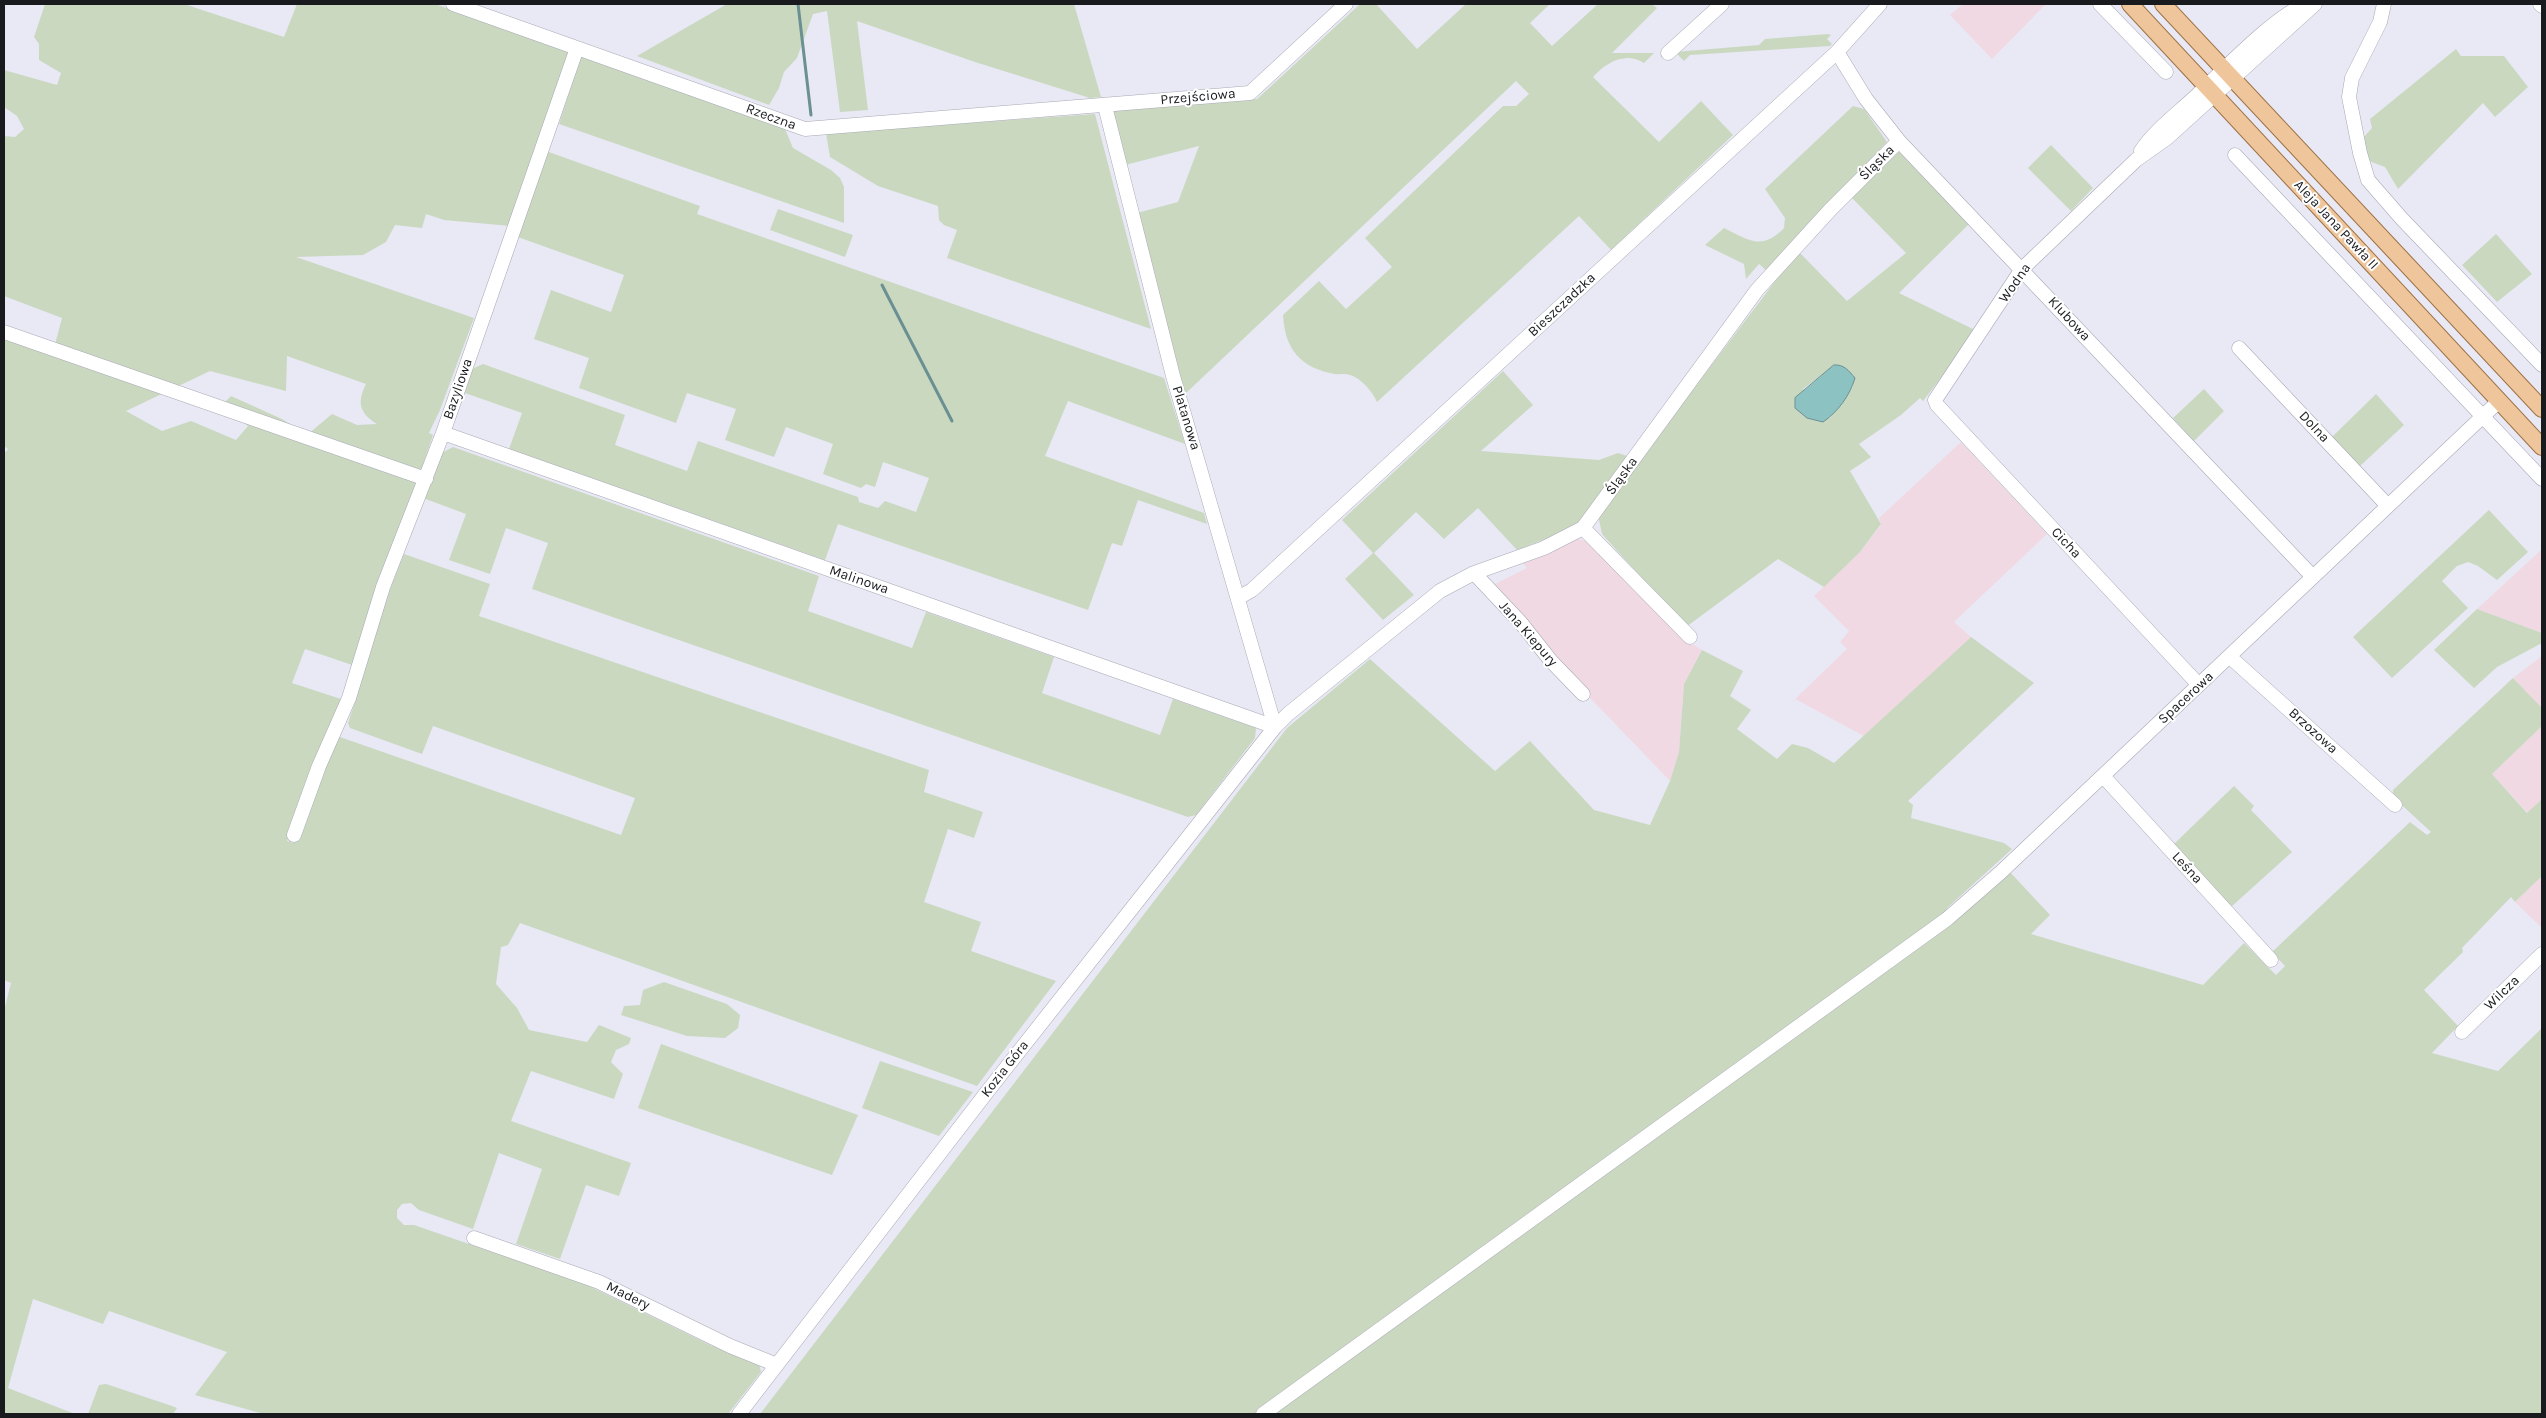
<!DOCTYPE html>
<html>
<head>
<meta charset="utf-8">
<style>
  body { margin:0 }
  #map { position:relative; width:2546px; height:1418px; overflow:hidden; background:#e8e9f5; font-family:Karla,sans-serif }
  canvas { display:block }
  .frame { position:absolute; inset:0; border:5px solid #191a1e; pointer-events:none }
</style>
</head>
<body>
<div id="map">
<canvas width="2546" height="1418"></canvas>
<div class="frame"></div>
</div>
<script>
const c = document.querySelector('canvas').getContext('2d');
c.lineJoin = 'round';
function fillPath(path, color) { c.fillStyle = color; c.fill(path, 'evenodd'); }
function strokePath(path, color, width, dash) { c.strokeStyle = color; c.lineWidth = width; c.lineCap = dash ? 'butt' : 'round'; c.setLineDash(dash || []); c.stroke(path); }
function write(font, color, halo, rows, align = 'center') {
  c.font = font + ' Karla,sans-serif'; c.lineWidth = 4; c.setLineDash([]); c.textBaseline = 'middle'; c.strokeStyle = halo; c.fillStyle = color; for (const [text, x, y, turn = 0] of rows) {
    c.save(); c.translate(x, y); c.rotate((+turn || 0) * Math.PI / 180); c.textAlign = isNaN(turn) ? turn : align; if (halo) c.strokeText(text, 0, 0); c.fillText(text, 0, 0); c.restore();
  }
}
fillPath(new Path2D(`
  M1963,4H2046L1992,59L1950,15Z
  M1961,442L2047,534L1954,622L1971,637L1864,736L1795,699L1847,649L1840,642L1849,631L1814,596L1860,552L1881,525L1879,518Z
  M1575,538L1589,542L1680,636L1702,650L1684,684L1679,752L1670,781L1570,677L1573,674L1493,585L1527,568L1521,561Z
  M2542,549V633L2477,609Z
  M2542,656V708L2513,678Z
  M2542,726V799L2528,813L2492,774Z
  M2542,876V928L2515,902Z`), '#f1d9e3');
fillPath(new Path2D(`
  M45,4H184L284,37L297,4H435L573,53L511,226L444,220L426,214L422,228L395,225L386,242L363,255L296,257L474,318L440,410L429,433L433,435L355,666L305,649L292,683L344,700L318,755L287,841L294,843L337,736L621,835L635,798L433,726L422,754L350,728L348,723L356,699L354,698C371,650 384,601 404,554L490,584L479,616L929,770L924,792L983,812L974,838L948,829L924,902L981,922L971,951L1056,981L977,1086L520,923L508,945L501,947L496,984L517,1008L529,1030L587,1042L599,1025L631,1038L629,1044L616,1050L611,1062L623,1074L614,1099L531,1071L511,1121L631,1163L619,1196L586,1185L560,1259L516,1244L542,1169L499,1153L473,1229L419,1210L411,1203L402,1204L397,1210V1218L404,1225H414L585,1284L710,1345L759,1363L761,1372L728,1414H264L195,1395L227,1352L109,1311L103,1324L33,1299L8,1388L75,1414H4V1011L11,983L4,980V454L8,449L4,446V334L54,348L62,318L4,296V136L15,137L24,129L17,116L4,107V70L57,85L61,73L39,60V44L34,37ZM287,356L366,384C357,402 359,413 377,424L357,425L332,414L307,435L282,419L231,396L222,405L248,426L236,440L191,421L162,431L126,411L210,371L286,391Z
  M727,4H1074L1101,97L1090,98L975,62L857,21L868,110L840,112L827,11L813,14L797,58L784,72L779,88L769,105L637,56Z
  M1360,4H1376L1417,49L1466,4H1550L1530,23L1552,46L1598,4H1652L1657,8L1612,53H1654L1644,63C1625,51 1606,63 1593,77L1659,142L1701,101L1733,135L1611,250L1579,216L1377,402C1372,391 1362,379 1350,375C1345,373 1340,375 1335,374C1301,368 1285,350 1283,315L1319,281L1346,309L1392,267L1365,238L1503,106H1516L1529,94L1516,81L1185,394L1137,213L1178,202L1199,146L1125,165L1112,111L1257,99Z
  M1828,34L1831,35L1827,39L1832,44L1830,46L1690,55L1684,61L1675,52L1759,45L1765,39Z
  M2456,49L2461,56H2504L2528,87L2495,117L2483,103L2398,189L2385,167L2369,161L2363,138L2372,128L2370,119Z
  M581,56L785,129L793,148L831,170L840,178L844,187V223L559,124Z
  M1853,106L1864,109L1887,142L1782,252L1767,271L1759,264L1746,279L1744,264L1705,245L1724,228C1748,240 1762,251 1784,228L1785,218L1765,189Z
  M1095,114L1151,329L947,258L957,230L944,225L939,220L938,206L878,186L830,157L826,133Z
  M2051,145L2093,188L2071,211L2028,168Z
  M1897,150L1969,224L1899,293L1977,331L1923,401L1920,398L1901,415L1859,444L1871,457L1850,471L1881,524L1860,552L1824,587L1778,559L1686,627L1602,534L1598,515L1798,251L1847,301L1906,253L1851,197ZM1822,375L1853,386L1830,418L1803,389Z
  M546,151L700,206L697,214L1164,378L1185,444L1068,401L1045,456L1204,513L1207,524L1138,500L1122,546L1112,543L1088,610L838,524L825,560L509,449L522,413L465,393L472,369L483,364L625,415L615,445L687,471L698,441L858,497L859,502L878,508L885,501L916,512L929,478L883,462L875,487L866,484L861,488L823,474L833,444L786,427L774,457L725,440L736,409L687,393L676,423L579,388L589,358L534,339L551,290L611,312L624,275L515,236Z
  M778,209L853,235L845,257L770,230Z
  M2496,234L2532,274L2497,302L2462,265Z
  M1503,371L1533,405L1481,451L1599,460L1618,453L1630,457L1576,527L1517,550L1478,508L1444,539L1416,512L1374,553L1414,595L1383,620L1345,579L1373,553L1342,520Z
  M2204,389L2224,411L2194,441L2173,418Z
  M2376,394L2404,425L2359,467L2332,437Z
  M453,447L819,576L808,611L912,648L926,612L1054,657L1042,693L1160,735L1173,699L1256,728L1255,738L1196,815L1188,817L532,589L548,543L506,528L490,574L449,560L466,514L423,498L438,455Z
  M2489,510L2528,552L2497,580L2478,566L2468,562L2457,566L2442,581L2468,608L2392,678L2353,637Z
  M2477,609L2542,633V643L2497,667L2474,688L2434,650Z
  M1971,637L2034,683L1908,801L1913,805L1911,818L2004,843L2012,849L1946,909L1963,914L2009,871L2050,915L2031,934L2203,985L2244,943L2276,975L2285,966L2272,952L2410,822L2427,835L2431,832L2393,797V790L2513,678L2542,708V726L2492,774L2527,813L2542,799V876L2515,902L2511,897L2462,948L2463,952L2424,990L2458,1026L2432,1053L2498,1071L2542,1028V1414H760L1287,728L1370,659L1495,771L1530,741L1594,810L1650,825L1670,781L1679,752L1684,684L1702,650L1743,671L1730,696L1751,710L1737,729L1777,759L1792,744L1808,748L1834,763Z
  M2234,786L2254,806L2251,810L2292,852L2231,907L2174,844Z
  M664,982L727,1004L740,1015L738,1028L725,1038L687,1036L621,1015L624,1006L640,1005L643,990Z
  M661,1044L858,1115L832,1175L638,1108Z
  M880,1061L973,1092L939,1136L862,1108Z
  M106,1384L169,1405L177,1408L173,1414H88L99,1385Z`), '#cad8c0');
const water = new Path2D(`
  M1834,365C1844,364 1849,371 1855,378C1850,395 1838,412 1823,422L1807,418L1795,408V398Z`);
fillPath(water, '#8dc2c3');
strokePath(water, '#6a9092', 1);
strokePath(new Path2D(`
  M798,4L811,115
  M882,285L952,421`), '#6a9092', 3);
const minor = new Path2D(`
  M453,4L805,129L1250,93L1346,4
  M2100,4L2166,72
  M2384,4L2380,22L2352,78L2349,97L2360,153L2368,180L2402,219L2542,365
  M2540,4L2542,6
  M1837,52L1866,99L1899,141L2313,577
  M1668,53L1722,4
  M1105,106L1173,376L1275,727
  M2141,151C2155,130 2177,114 2195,97C2222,72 2275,15 2307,4
  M2235,155L2542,479
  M4,332L426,479
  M2239,348L2388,506
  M443,433L1275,727
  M1583,528L1690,637
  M1474,573L1521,623L1551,661L1583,694
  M1238,598L1252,590L1837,52L1880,4
  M2230,657L2395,805
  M2199,685L1937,405L1935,400L2022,269L2136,160L2167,138L2315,4
  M2103,776L2271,960
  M294,835L319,766L349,698L383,587L443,433L577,48
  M2462,1032L2542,954
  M474,1238L599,1282L730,1346L777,1365
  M739,1414L987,1092L1275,727L1288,714L1440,591L1474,573L1544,548L1583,528L1757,290L1830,210L1899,141
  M1263,1414L1947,919L2001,872L2499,401`);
const major = new Path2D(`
  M2130,4L2542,447
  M2163,4L2542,409`);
strokePath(minor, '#a8a9b5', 15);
strokePath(major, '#9e7145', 18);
strokePath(minor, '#fff', 14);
strokePath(major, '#efc69c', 16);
write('14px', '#191a1e', '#fff', [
  ["Przejściowa",1198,97,-5],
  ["Rzeczna",771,117,20],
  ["Śląska",1877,163,-45],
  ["Aleja Jana Pawła II",2336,225,47],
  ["Wodna",2015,283,-55],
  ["Bieszczadzka",1562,305,-43],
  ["Klubowa",2069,319,47],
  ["Bazyliowa",458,389,-71],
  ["Platanowa",1186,418,73],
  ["Dolna",2314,427,47],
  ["Śląska",1622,476,-54],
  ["Cicha",2066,543,47],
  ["Malinowa",859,580,19],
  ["Jana Kiepury",1528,634,49],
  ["Spacerowa",2186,698,-43],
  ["Brzozowa",2313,731,42],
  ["Leśna",2187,868,47],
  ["Wilcza",2502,993,-44],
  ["Kozia Góra",1005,1069,-52],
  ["Madery",628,1296,26]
]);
</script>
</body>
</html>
